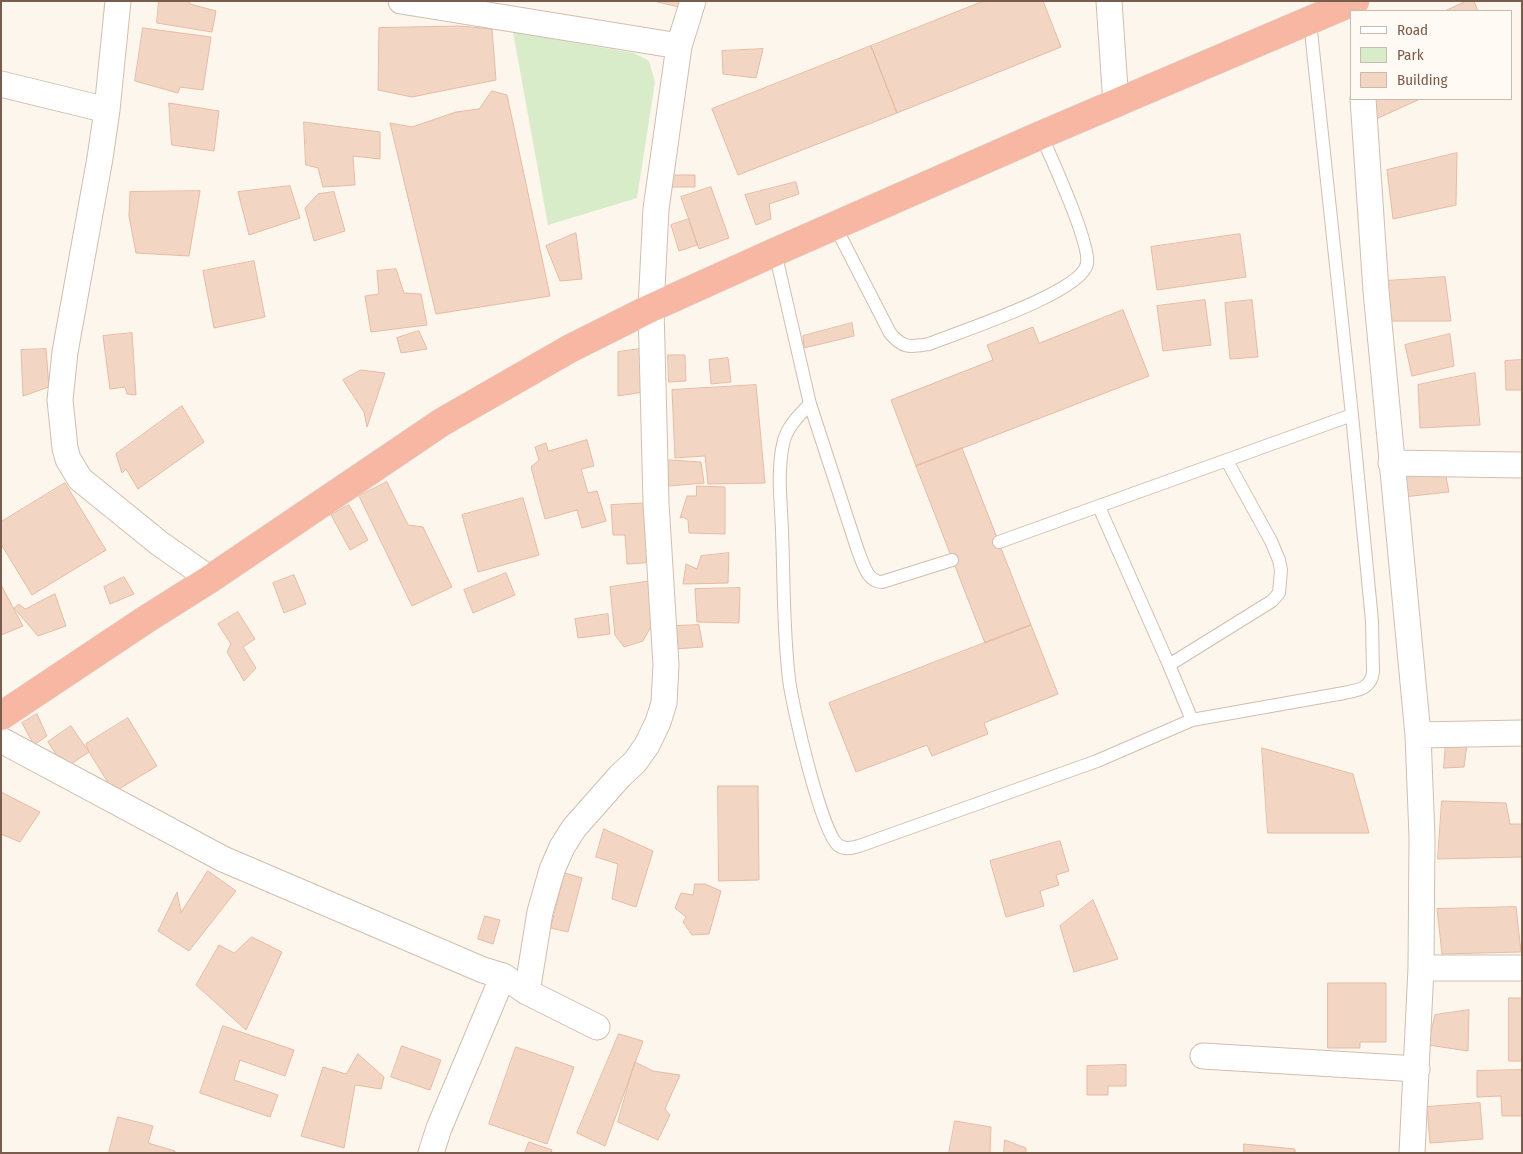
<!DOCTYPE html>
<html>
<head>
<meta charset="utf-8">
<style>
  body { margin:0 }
  #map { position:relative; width:1523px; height:1154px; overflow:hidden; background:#fdf6ec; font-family:"Fira Sans Condensed",sans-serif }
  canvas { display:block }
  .frame { position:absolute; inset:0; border:2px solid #7a5c4d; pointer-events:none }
  .legend { position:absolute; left:1350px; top:10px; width:162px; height:90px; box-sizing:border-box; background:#fffaf3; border:1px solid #cabbb1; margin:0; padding:6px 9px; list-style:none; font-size:15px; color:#7a5c4d }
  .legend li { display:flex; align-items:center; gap:10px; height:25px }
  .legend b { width:25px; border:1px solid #cabbb1 }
</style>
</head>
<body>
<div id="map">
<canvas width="1523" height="1154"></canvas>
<div class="frame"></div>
<ul class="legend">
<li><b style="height:6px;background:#fff"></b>Road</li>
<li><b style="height:14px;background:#d8ecc9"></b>Park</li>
<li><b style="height:14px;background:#f3d5c3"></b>Building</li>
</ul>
</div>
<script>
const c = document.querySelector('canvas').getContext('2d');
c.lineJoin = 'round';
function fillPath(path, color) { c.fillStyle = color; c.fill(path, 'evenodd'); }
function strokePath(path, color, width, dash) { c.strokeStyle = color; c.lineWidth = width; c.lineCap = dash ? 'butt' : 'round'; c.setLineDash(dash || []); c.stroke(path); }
fillPath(new Path2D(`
  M513,32L634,53L649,61L655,82L637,198L548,225Z`), '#d8ecc9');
const building = new Path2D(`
  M159,1H189L190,4L216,11L212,32L157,23Z
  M654,1H686L685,8Z
  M984,1H1043L1061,47L897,113L871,46Z
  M1467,1H1474L1478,11H1445Z
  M460,26L492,29L496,80L412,97L378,90L379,28Z
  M143,28L211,37L203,90L180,87L178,93L135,81Z
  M871,46L897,113L738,175L712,109Z
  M763,49L756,78L723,74L722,51Z
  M492,91L507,95L550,296L436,314L390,123L412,127L456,112L479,109Z
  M1374,99H1420L1374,120Z
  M169,103L219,111L214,151L172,145Z
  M304,122L380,132V159L353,156L355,185L323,187L318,168L306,165Z
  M1457,153L1456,205L1393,219L1387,170Z
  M672,175H695V187H672Z
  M796,182L799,194L769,204L771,219L756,225L745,195Z
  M290,186L300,218L249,235L238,192Z
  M711,187L729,238L699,249L681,197Z
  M200,191L189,256L136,253L129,216L130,192Z
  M334,192L345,231L314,241L305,208L318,194Z
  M689,219L697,245L679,251L671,225Z
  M576,233L582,279L560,281L546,246Z
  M1240,234L1246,277L1157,290L1151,247Z
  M254,261L265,317L214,328L203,271Z
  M396,269L404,293L421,294L427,325L371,332L365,296L379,294L377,271Z
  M1445,277L1451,321H1385L1386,281Z
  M1205,300L1211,345L1163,351L1157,306Z
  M1252,300L1258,357L1230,359L1225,303Z
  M1123,310L1149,376L916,466L891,400L993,360L987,345L1033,327L1039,343Z
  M852,323L854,336L804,348L803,336Z
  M419,331L427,349L401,353L397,338Z
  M132,333L136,395L127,394L125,387L110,389L103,336Z
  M1450,334L1454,366L1412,376L1405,345Z
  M648,348L650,391L618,396V352Z
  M46,349L49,387L23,396L21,350Z
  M668,355H685L686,381L669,382Z
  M728,358L731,382L711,384L709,360Z
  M1522,360V390H1506L1505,361Z
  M361,370L385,373L367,427L364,412L343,380Z
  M1475,373L1480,425L1420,428L1418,385Z
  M756,385L765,483L708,484L705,456L675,458L672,390Z
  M182,406L204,442L138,489L126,469L122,473L116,454Z
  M587,440L594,466L581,469L588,493L597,491L606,521L582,528L577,510L545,519L531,467L539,460L535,447L546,443L548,451Z
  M962,448L1031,625L985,643L916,466Z
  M670,460L701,462L704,483L669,486L666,461Z
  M1445,471L1449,492L1403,497L1407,473Z
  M387,482L408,525L423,527L452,587L412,606L359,496Z
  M65,483L106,550L32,595L1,544V522Z
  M697,486L725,487V534L689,533L688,520L683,517L680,518L687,496H696Z
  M523,498L539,555L478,572L462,515Z
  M653,503L657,562L627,564L625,535H613L611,505Z
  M349,505L368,540L350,550L331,515Z
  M729,553L728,583L683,584L686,564L697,569L701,556Z
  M506,573L515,595L473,613L464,590Z
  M294,575L306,604L284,613L273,583Z
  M124,577L134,594L110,604L104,587Z
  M652,581L657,616L643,641L624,647L615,635L610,587Z
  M1,585L23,626L1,635Z
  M740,588L739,623L697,622L695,589Z
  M55,594L66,626L38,636L14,608L19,604L25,609Z
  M238,612L255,639L243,647L256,668L244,681L227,652L231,644L218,624Z
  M608,614L610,634L578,638L575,619Z
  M699,625L703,647L675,649L676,626Z
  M1031,625L1058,694L984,723L988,734L932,756L927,745L856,772L829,703Z
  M37,714L47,736L34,745L22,723Z
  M128,718L157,766L114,792L89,752L86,744Z
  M71,726L89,752L65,768L48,742Z
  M1446,742L1467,744L1464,767L1444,768Z
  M1262,748L1353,774L1369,833H1268Z
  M718,786H758L759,880L719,881Z
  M1,792L40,812L20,842L1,834Z
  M1442,801L1506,803L1510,824H1522V857L1438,859Z
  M604,829L653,851L636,907L612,899L618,864L596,857Z
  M1060,841L1069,871L1056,875L1059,885L1040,891L1044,906L1006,917L990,861Z
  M208,871L236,891L189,951L158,931L177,892L181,912Z
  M565,873L582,878L568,932L551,928Z
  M695,884H705L721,891L709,934L692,935L683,922L686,917L675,908L681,893L693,895Z
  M1093,900L1118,959L1074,972L1060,926Z
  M1516,907L1521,952L1442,954L1437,909Z
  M485,916L500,920L493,944L478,939Z
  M252,937L282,952L246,1030L196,985L219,945L234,953Z
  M1328,983H1386V1042H1360V1048H1328Z
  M1509,998H1522V1061H1509Z
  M1469,1010L1468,1051L1428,1045L1435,1015Z
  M223,1026L294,1050L285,1076L240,1060L234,1080L278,1095L270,1117L200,1093Z
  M619,1034L643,1041L605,1146L577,1133Z
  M402,1046L441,1060L430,1090L391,1077Z
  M516,1047L574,1067L547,1144L489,1124Z
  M358,1054L384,1077L381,1089L355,1085L344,1148L301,1136L323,1067L346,1074Z
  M635,1062L653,1071L680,1075L665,1109L670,1115L658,1140L618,1122Z
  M1126,1065V1086H1108V1095H1087V1066Z
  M1522,1070V1116H1502L1501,1096L1477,1097V1071Z
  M1480,1103L1483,1139L1430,1143L1427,1107Z
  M118,1117L153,1126L148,1143L175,1151V1153H109Z
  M955,1121L991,1127L990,1153H949Z
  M1005,1140L1026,1148V1153H1004Z
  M529,1142L552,1150L551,1153H525Z
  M1244,1144L1295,1149V1153H1244Z`);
fillPath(building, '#f3d5c3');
strokePath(building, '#e6bba3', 1);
const lane = new Path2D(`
  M835,226L890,333C903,349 910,347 929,344C958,332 1081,293 1087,264C1091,245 1051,157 1041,135
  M775,252L810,404L858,551C863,563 867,582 882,582L952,560
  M810,404C799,415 786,428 783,444C777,473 781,502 782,531C784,580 783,630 789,679C792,705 821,831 838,845C844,850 852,848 859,846L1097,761L1192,720L1169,665
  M1099,507L1169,665L1272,601L1279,593L1281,570L1279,560L1271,541L1227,461
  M999,542L1352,415L1310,22
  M1192,720L1344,693C1358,690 1371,689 1373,672L1372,621L1352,415`);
const street = new Path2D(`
  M118,1L107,110L100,158L65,352L60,400L65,448L68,459L80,479L159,543L210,579
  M401,1L679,46
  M1109,1L1116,104
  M1,84L107,110
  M1363,99L1376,291L1418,735L1422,837L1421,968L1412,1153
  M1391,463L1522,465
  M1418,735L1522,733
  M1,740L223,859L483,970L503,976L527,992L597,1027
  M1421,968H1522
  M527,992L540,912L552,870L562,847L574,828L620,776L635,762L647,745L658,722L664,703L666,665L656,503L651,308L656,209L679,46L693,1
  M1203,1056L1417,1069
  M431,1153L439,1128L503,976`);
const highway = new Path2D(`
  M1,716L145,620L210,579L442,422L571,348L651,308L775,252L1041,135L1355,1`);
strokePath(lane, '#d1beb0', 14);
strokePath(street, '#d1beb0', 27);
strokePath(highway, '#dad1cd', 29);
strokePath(lane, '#fff', 12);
strokePath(street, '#fff', 25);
strokePath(highway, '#f7b7a3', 28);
</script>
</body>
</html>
